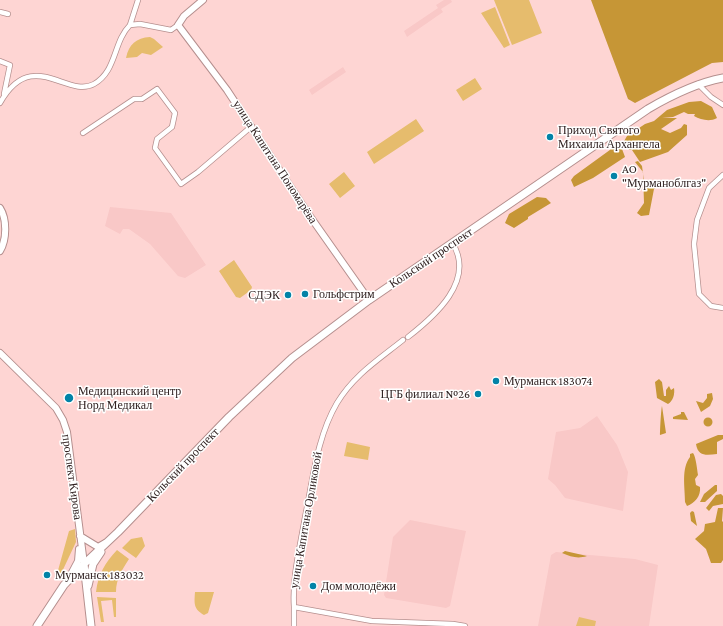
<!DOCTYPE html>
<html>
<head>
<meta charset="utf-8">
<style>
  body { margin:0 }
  canvas { display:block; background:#fed5d3 }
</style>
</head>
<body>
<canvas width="723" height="626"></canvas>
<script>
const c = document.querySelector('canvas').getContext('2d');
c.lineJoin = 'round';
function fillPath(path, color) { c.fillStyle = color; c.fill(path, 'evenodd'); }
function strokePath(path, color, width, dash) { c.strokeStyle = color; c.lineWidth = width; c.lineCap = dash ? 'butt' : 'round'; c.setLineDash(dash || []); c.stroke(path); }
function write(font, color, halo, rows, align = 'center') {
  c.font = font + ' "Crimson Pro",serif'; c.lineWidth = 3; c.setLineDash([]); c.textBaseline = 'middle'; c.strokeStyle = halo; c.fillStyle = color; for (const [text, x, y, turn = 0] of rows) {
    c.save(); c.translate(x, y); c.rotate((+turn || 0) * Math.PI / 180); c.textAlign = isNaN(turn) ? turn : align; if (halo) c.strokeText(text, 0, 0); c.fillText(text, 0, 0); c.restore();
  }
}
fillPath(new Path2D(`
  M444,0H451L452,2L441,9L443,12L407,37L404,31L438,8L436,5Z
  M343,67L346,72L312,95L309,90Z
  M110,207L171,213L206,265L185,278L178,276L150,244L129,229H123L120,234L105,226Z
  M597,416L617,445L628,472L623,511L565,498L555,485L548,479L556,432L580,428Z
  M410,520L466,531L450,606L446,608L386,598L384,595L393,537Z
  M556,552L635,559L658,565L649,626H538L551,555Z`), '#f9c8c7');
fillPath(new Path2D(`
  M494,0H529L542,33L512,45Z
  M495,7L510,45L504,48L481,13Z
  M150,37L154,39L163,47L151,55L142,53L137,57L126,58C129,44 136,38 150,37Z
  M475,78L482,89L463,101L456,90Z
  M416,119L424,131L374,164L367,152Z
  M344,172L355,186L340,198L329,184Z
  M234,260L252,287L251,290L240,298L236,297L219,271Z
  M347,442L370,447L368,460L344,456Z
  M75,529L76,542L60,576L57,574L69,531Z
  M142,537L145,546L136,558L122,548L131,539Z
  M117,550L129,559C122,570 116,579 116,592H96C98,574 105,563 117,550Z
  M195,592H214L208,613L204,615C194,609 194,605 195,592Z
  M97,597L116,598V617H114L112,600L101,601L104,622H101Z
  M579,617L596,621L595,626H576Z`), '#e6bc6d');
fillPath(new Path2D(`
  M591,0H723V62L712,63L635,103L628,99Z
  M701,101L712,107L717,118C710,122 701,120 694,116L695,114H688L684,112L673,117L662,118H677L661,129L670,133L681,128L684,124L687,125V135L668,152L640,162L632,150H629V147L625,145L626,143H623L627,136L645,124L654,121L667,110L689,102Z
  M614,147L622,149L625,157L593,178L574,187L571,180L574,176Z
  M638,161L642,166L644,181L658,186L654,189L649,215L641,216L637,213L644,203L643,172L635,162Z
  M537,197L546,198L551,203L528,217V219L514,228L505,223L509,214Z
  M659,379L662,382L664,396H666V390L669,386L671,390L674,388C675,394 673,401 668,404L657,398L655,382Z
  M712,393L713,399L710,406L701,412L696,401L703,403L707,398V394Z
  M662,406L666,433L660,435C660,431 661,409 662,406Z
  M681,412H684L688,420L673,419V417L681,414Z
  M703.5 422a4.5 4.5 0 1 1 9 0a4.5 4.5 0 1 1-9 0Z
  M718,435H723V439L717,442V454C707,455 698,457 696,444Z
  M693,453C696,457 697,469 698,475L695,479L696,485L700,487C701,496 695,503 687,506L685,502C685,487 681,469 690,457V454Z
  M715,485H717V491L705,502H700L704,494Z
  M721,494L723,496V504L713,506L709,511L706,508L716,495Z
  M718,508H723L722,521L723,522V560L721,563H711L706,549L695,539L704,531L705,524L715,522Z
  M692,511L694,512L697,526L691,521L690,513Z
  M565,551L587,556C578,559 571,557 562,553Z`), '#c69636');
const street = new Path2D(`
  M0,12L8,14
  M130,25L138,0
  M0,61L10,65L4,94
  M698,84L711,97L723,105
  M0,103C32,46 67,99 94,84C117,71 113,42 130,25L140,24L171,30L178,25
  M83,133L134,99H142L157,89L175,113L172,127L157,139L155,148L181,184L198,172L252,126
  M723,175L709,188L697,220L694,244L699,294L711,306L723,308
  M408,337C435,316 475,281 453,244
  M403,340C378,360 354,375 337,403C317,437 313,479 305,517C300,547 292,577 294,607L372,621L453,624L465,626
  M294,607V626`);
const secondary = new Path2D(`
  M203,0L184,16L178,25L227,90L307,212L369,300
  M0,208C7,219 7,239 0,251
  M0,353L56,408L63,420L67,432L84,564
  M80,536L98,547L105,543
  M69,578L78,561L79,549`);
const primary = new Path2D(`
  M84,564L91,626
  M88,586L93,564L101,552
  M37,626L64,585L84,564L118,532L229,417L292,358L369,300L648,109C672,95 696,83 723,78`);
strokePath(street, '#b58f8e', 6);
strokePath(secondary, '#b58f8e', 8);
strokePath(primary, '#b58f8e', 9);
strokePath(street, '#fff', 4.5);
strokePath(secondary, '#fff', 6);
strokePath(primary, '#fff', 7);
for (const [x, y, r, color] of [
  [550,137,4,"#0283a7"],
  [614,176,4,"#0283a7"],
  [305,294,4,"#0283a7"],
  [288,295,4,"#0283a7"],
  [496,381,4,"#0283a7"],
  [478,394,4,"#0283a7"],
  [69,398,5,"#0283a7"],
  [47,575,4,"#0283a7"],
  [313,586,4,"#0283a7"]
]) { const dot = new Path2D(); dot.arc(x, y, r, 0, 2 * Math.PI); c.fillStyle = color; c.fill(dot); strokePath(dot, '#fff', 1.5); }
write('12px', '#302121', '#fff', [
  ["Приход Святого",558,130],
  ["Михаила Архангела",558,144],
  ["AO",622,169],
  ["\"Мурманоблгаз\"",622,183],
  ["Гольфстрим",313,294],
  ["СДЭК",280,295,"right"],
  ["Мурманск 183074",504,381],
  ["Медицинский центр",78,391],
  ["Норд Медикал",78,405],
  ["ЦГБ филиал №26",470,394,"right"],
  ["Мурманск 183032",55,575],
  ["Дом молодёжи",321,586]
], 'left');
write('12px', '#302121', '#fff', [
  ["улица Капитана Пономарёва",275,162,57],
  ["Кольский проспект",431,258,-34],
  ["Кольский проспект",183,465,-46],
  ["проспект Кирова",72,477,82],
  ["улица Капитана Орликовой",306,520,-80]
]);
</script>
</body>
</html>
